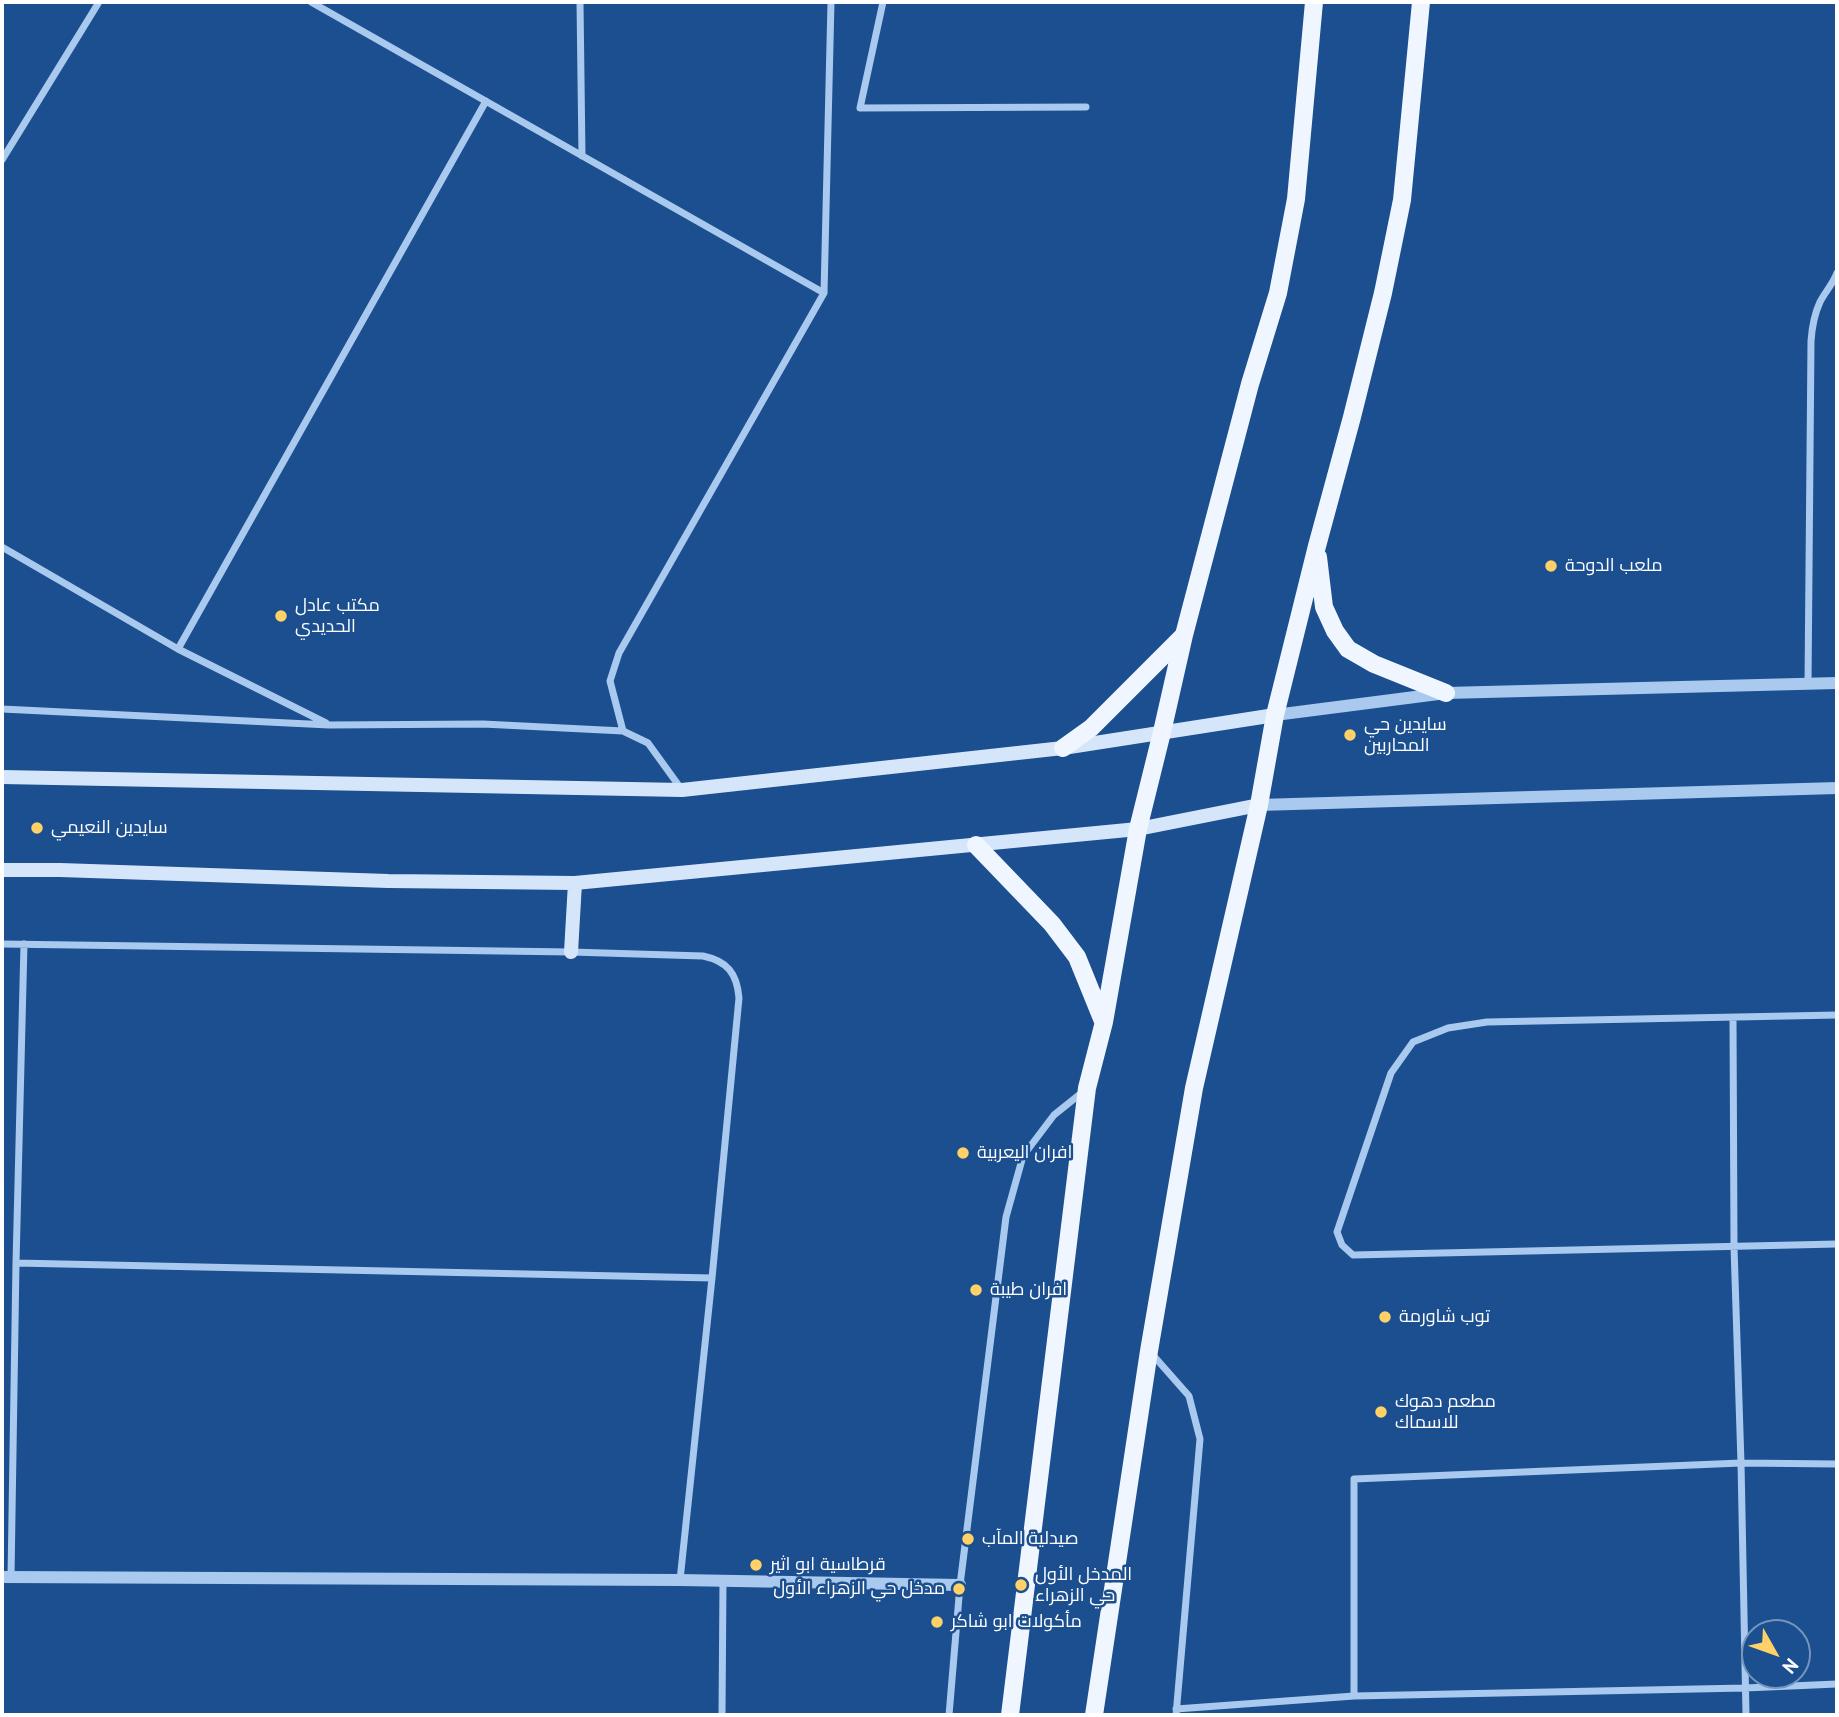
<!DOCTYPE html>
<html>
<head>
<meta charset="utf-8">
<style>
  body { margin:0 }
  #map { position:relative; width:1839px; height:1717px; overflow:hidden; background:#1b4f8f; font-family:"PT Sans",sans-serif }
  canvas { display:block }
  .frame { position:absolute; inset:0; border:4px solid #fff; pointer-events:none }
  .north { position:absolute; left:1741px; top:1619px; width:70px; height:70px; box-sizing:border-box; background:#1b4f8f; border:2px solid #7695bc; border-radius:50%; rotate:130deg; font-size:19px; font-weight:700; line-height:28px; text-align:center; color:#fff }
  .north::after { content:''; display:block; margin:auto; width:24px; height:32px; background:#ffd166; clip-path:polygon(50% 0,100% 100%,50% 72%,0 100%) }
</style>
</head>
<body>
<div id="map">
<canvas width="1839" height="1717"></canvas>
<div class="frame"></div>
<div class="north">N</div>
</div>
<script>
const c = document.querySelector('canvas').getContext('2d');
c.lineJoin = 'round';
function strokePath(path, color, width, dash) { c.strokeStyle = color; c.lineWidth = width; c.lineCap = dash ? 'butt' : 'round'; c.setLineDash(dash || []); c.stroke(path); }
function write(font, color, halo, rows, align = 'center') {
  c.font = font + ' "PT Sans",Cairo,sans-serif'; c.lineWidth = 5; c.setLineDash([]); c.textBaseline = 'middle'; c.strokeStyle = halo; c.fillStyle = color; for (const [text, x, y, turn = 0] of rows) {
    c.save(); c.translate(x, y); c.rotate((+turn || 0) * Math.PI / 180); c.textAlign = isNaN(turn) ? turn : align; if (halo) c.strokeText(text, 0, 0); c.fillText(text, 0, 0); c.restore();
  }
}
strokePath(new Path2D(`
  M311,2L824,293
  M580,2L582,156
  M883,2L860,108L1086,107
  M2,160L99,2
  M2,547L178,649L326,723
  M178,649L486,101
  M1808,684L1811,341C1812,327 1814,315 1820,302C1825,292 1833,284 1837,273
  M2,709L329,725L483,724L623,731
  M682,790L648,743L623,731L610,681L619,653L824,293L831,2
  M2,944L571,952L703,956C727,961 737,973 739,998L712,1278L680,1580
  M1837,1015L1487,1022L1448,1028L1413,1042L1391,1073L1337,1232L1342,1245L1353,1255L1837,1244
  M1733,1018L1734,1247L1741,1463L1746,1715
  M16,1263L712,1278
  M1152,1354L1189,1396L1200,1439L1176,1715
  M11,1577L16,1263L24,944
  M1354,1696V1479L1741,1463L1837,1464
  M1176,1709L1354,1696L1745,1688L1837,1684
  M722,1715L723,1581
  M949,1715L960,1585L1006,1217L1023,1156L1054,1115L1084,1091`), '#a9c9ee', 7);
strokePath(new Path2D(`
  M1275,715L1446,693L1837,683
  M1259,805L1837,788
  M2,1577L680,1580L960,1585`), '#a9c9ee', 12);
strokePath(new Path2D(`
  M2,777L682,790L1063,748L1275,715
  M2,870H60L388,881L575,883L1138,829L1259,805
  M571,952L575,883`), '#d6e6fa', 14);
strokePath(new Path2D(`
  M1318,557L1324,607L1335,631L1348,649L1374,664L1446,693
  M1063,748L1091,728L1184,635
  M976,845L1052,924L1077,957L1103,1021
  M1010,1715L1087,1088L1104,1022L1138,829L1162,732L1184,635L1250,384L1278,293L1296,199L1314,2
  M1094,1715L1149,1351L1194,1088L1259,805L1275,715L1317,546L1352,417L1383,293L1402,200L1421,2`), '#f0f6ff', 18);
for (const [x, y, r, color] of [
  [1551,566,7,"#ffd166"],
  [281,616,7,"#ffd166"],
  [1350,735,7,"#ffd166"],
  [37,828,7,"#ffd166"],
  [963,1153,7,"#ffd166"],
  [976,1290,7,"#ffd166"],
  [1385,1317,7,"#ffd166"],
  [1381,1412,7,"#ffd166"],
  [968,1539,7,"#ffd166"],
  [756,1565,7,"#ffd166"],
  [1021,1585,7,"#ffd166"],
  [959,1589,7,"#ffd166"],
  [937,1622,7,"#ffd166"]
]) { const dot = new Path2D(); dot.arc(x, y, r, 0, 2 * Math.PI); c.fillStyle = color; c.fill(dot); strokePath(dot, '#1b4f8f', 2.5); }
write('18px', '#fff', '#1b4f8f', [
  ["ملعب الدوحة",1565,566],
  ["مكتب عادل",295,606],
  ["الحديدي",295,627],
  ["سايدين حي",1364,725],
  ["المحاربين",1364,746],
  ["سايدين النعيمي",51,828],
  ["افران اليعربية",977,1153],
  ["افران طيبة",990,1290],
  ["توب شاورمة",1399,1317],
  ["مطعم دهوك",1395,1402],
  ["للاسماك",1395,1423],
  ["صيدلية المآب",982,1539],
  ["قرطاسية ابو اثير",770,1565],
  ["المدخل الأول",1035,1575],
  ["حي الزهراء",1035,1596],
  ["مدخل حي الزهراء الأول",945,1589,"right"],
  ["مأكولات ابو شاكر",951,1622]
], 'left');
</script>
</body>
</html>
